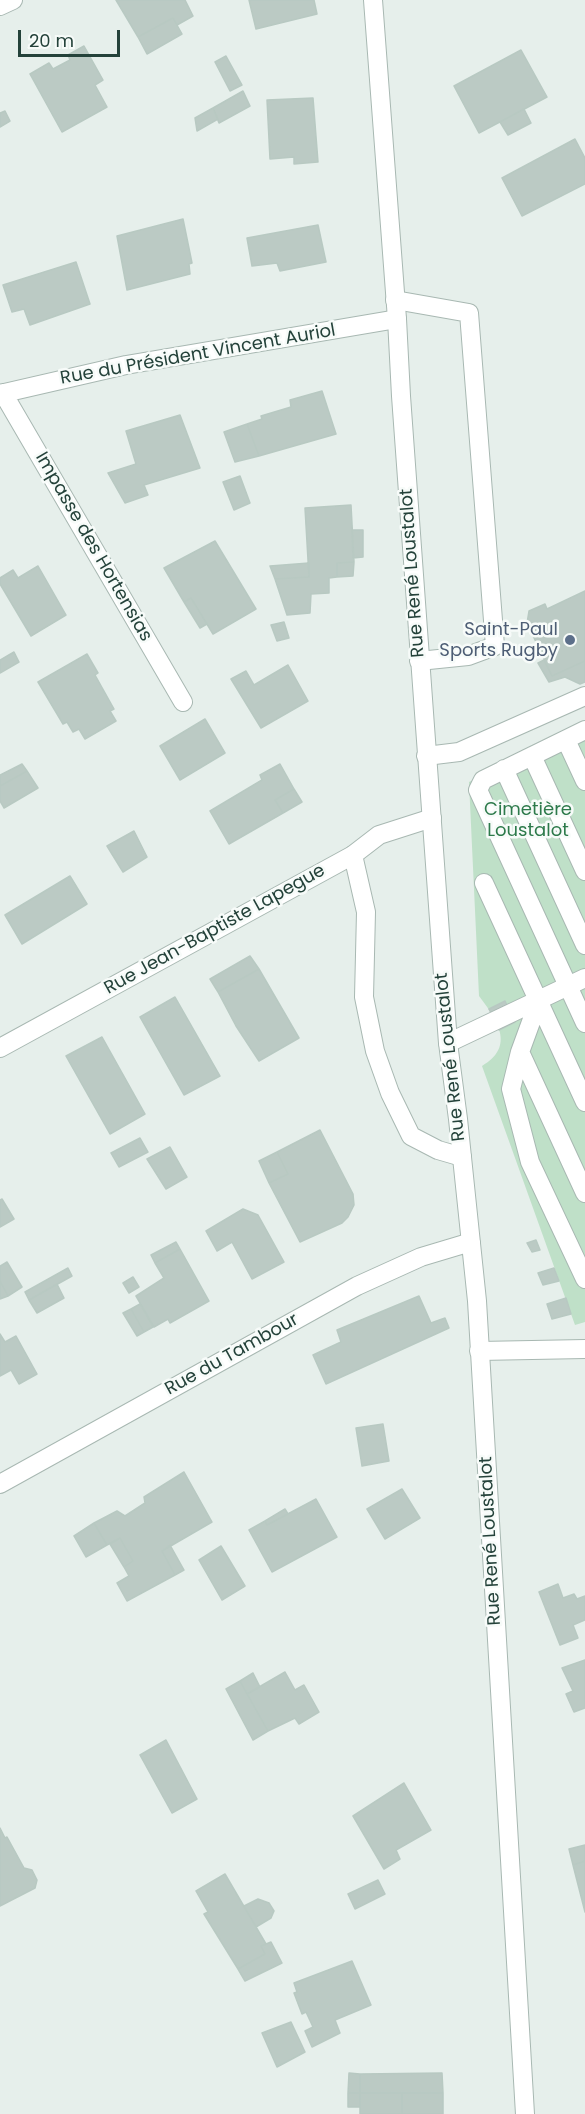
<!DOCTYPE html>
<html>
<head>
<meta charset="utf-8">
<style>
  body { margin:0 }
  #map { position:relative; width:585px; height:2114px; overflow:hidden; background:#e6efeb; font-family:Poppins,sans-serif }
  canvas { display:block }
  .scale { position:absolute; left:18px; top:30px; width:102px; height:27px; box-sizing:border-box; border:3px solid #24423a; border-top:0; padding-left:8px; font-size:18px; line-height:21px; white-space:nowrap; color:#24423a; -webkit-text-stroke:4px #f7fbf9; paint-order:stroke }
</style>
</head>
<body>
<div id="map">
<canvas width="585" height="2114"></canvas>
<div class="scale">20 m</div>
</div>
<script>
const c = document.querySelector('canvas').getContext('2d');
c.lineJoin = 'round';
function fillPath(path, color) { c.fillStyle = color; c.fill(path, 'evenodd'); }
function strokePath(path, color, width, dash) { c.strokeStyle = color; c.lineWidth = width; c.lineCap = dash ? 'butt' : 'round'; c.setLineDash(dash || []); c.stroke(path); }
function write(font, color, halo, rows, align = 'center') {
  c.font = font + ' Poppins,sans-serif'; c.lineWidth = 5; c.setLineDash([]); c.textBaseline = 'middle'; c.strokeStyle = halo; c.fillStyle = color; for (const [text, x, y, turn = 0] of rows) {
    c.save(); c.translate(x, y); c.rotate((+turn || 0) * Math.PI / 180); c.textAlign = isNaN(turn) ? turn : align; if (halo) c.strokeText(text, 0, 0); c.fillText(text, 0, 0); c.restore();
  }
}
fillPath(new Path2D(`
  M585,726V1322L575,1325L482,1066C516,1046 497,1020 479,996L469,782Z`), '#bfe0c8');
const building = new Path2D(`
  M116,0H185L193,16L177,25L173,18L138,37Z
  M249,0H314L317,14L256,29Z
  M173,18L182,34L147,54L138,37Z
  M84,46L103,80L95,85L107,107L62,132L30,74L49,63L53,69L70,60L68,55Z
  M521,50L547,97L479,133L454,86Z
  M226,56L242,85L230,91L215,62Z
  M243,91L250,106L219,123L213,108Z
  M313,98L318,162L294,164V157L270,159L267,100Z
  M213,108L218,119L197,131L195,118Z
  M524,109L531,123L508,135L500,122Z
  M5,111L10,121L0,127V113Z
  M575,139L585,158V184L522,216L502,178Z
  M183,219L192,263L189,264L190,274L127,290L117,236Z
  M318,225L326,262L280,271L277,263L252,266L247,238Z
  M76,262L90,304L30,325L24,309L12,312L3,285Z
  M322,391L336,434L259,456L247,424L262,419L261,416L291,407L290,400Z
  M180,415L200,468L144,485L148,495L125,503L108,473L136,464L126,431Z
  M247,424L259,456L235,462L224,432Z
  M240,476L250,503L234,510L223,482Z
  M351,505L354,562L337,563V577L329,578V593L311,594L310,613L287,615L275,579L309,577L305,508Z
  M352,530H363V557L353,558Z
  M215,541L256,609L213,634L191,598L184,602L164,568Z
  M354,562L353,576L337,577V563Z
  M309,563V577L275,579L270,566Z
  M38,566L66,615L31,636L0,584V578L13,570L18,578Z
  M585,591V661L552,676L527,623L529,611L545,604L547,609Z
  M191,598L207,624L200,628L184,602Z
  M284,622L289,638L277,641L271,625Z
  M14,652L19,662L0,673V660Z
  M87,654L98,673L95,675L114,709L110,711L116,721L85,739L79,729L73,732L67,722L63,724L38,682Z
  M544,660L552,676L585,661V682L580,684L565,677L549,682L538,663Z
  M288,665L308,701L261,728L231,679L246,671L254,685Z
  M205,719L225,753L180,780L160,746Z
  M22,764L27,771L0,786V775Z
  M280,764L294,789L275,800L283,813L229,844L210,811L262,780L260,775Z
  M27,771L38,788L4,808L0,801V786Z
  M294,789L302,802L283,813L275,800Z
  M134,831L147,857L123,872L107,846Z
  M70,876L87,904L22,944L5,915Z
  M250,956L259,969L218,992L210,979Z
  M259,969L299,1038L259,1061L236,1026L218,992Z
  M175,997L220,1076L184,1095L140,1017Z
  M505,1001L515,1022L499,1030L489,1009Z
  M102,1037L145,1114L110,1134L66,1056Z
  M320,1130L353,1194L354,1205L348,1217L342,1223L300,1242L269,1183L288,1174L277,1152Z
  M140,1138L148,1152L119,1167L111,1153Z
  M170,1147L187,1177L166,1189L147,1159Z
  M277,1152L288,1174L269,1183L259,1161Z
  M2,1199L14,1219L0,1227V1200Z
  M243,1209L258,1215L284,1262L252,1279L232,1242L217,1251L206,1231Z
  M536,1240L540,1250L532,1252L527,1243Z
  M176,1242L180,1249L155,1263L151,1255Z
  M180,1249L209,1301L170,1323L168,1319L154,1327L136,1296L164,1278L155,1263Z
  M7,1262L22,1287L8,1296L0,1281V1266Z
  M68,1268L72,1276L29,1300L25,1292Z
  M554,1268L559,1281L543,1285L538,1273Z
  M133,1277L139,1287L129,1293L123,1283Z
  M0,1281L8,1296L0,1299Z
  M57,1284L64,1298L37,1313L29,1300Z
  M419,1296L431,1323L445,1318L449,1328L326,1384L313,1355L341,1342L337,1330Z
  M566,1298L571,1314L552,1319L547,1304Z
  M140,1304L153,1327L144,1332L131,1309Z
  M131,1309L144,1332L137,1336L123,1313Z
  M0,1334L5,1342L16,1336L37,1374L19,1384L11,1370L0,1376Z
  M383,1424L389,1461L362,1466L356,1428Z
  M184,1472L212,1522L162,1551L175,1575L127,1601L117,1583L129,1576L124,1567L133,1561L120,1538L107,1545L94,1523L117,1511L125,1516L145,1503L144,1497Z
  M402,1489L420,1518L385,1539L367,1509Z
  M316,1499L337,1537L272,1572L249,1530L265,1521L267,1525Z
  M285,1509L288,1514L267,1525L265,1521Z
  M94,1523L107,1545L86,1557L74,1536Z
  M120,1538L133,1561L124,1567L110,1544Z
  M170,1545L184,1570L175,1575L162,1551Z
  M221,1546L245,1586L222,1600L199,1560Z
  M558,1584L563,1598L574,1594L577,1599L585,1596V1620L573,1625L578,1638L560,1645L539,1592Z
  M585,1660V1708L574,1712L566,1694L573,1691L562,1668Z
  M285,1672L295,1690L304,1685L319,1712L299,1724L295,1718L268,1731L247,1694Z
  M253,1673L260,1687L247,1694L240,1681Z
  M240,1681L268,1731L253,1740L226,1689Z
  M166,1740L197,1799L172,1813L140,1755Z
  M404,1783L431,1830L396,1850L400,1859L384,1869L353,1816Z
  M0,1828L5,1838L7,1837L24,1868L32,1870L37,1880L35,1888L0,1906Z
  M585,1845V1861L573,1865L569,1849Z
  M585,1861V1912L573,1865Z
  M225,1874L266,1944L261,1946L265,1954L238,1969L204,1914L208,1912L196,1891Z
  M378,1880L385,1894L355,1909L348,1894Z
  M258,1899L269,1903L274,1911L271,1918L256,1927L244,1906Z
  M271,1942L282,1963L245,1981L238,1969L265,1954L261,1946Z
  M352,1961L371,2005L335,2020L340,2033L312,2047L305,2031L313,2027L306,2012L302,2014L294,1993L297,1992L294,1983Z
  M291,2022L305,2052L277,2067L262,2033Z
  M349,2073L360,2074V2093H348Z
  M442,2073L443,2093H360V2074Z
  M348,2093H360V2107H348Z
  M360,2093H402V2114H360Z
  M402,2093H443V2114H402Z`);
fillPath(building, '#bbcac4');
strokePath(building, '#b8c9c2', 1.5);
const service = new Path2D(`
  M395,300L469,313L495,646L468,656L419,661
  M585,730L483,780L478,790L585,1023
  M566,740L585,781
  M426,756L459,752L585,696
  M532,756L585,871
  M504,769L585,945
  M353,855L366,912L364,997L375,1051L390,1093L411,1136L438,1150L462,1157
  M484,883L585,1102
  M539,1000L520,1052L511,1089L530,1162L585,1279
  M448,1043L585,978
  M520,1052L585,1193
  M479,1351L585,1349`);
const minor = new Path2D(`
  M0,6L13,0
  M3,393L183,702
  M0,394L126,365L397,319
  M0,1048L353,855L379,835L432,818`);
const tertiary = new Path2D(`
  M373,0L397,319L401,396L448,1043L458,1119L477,1301L525,2114
  M0,1484L357,1286L421,1257L471,1242`);
strokePath(service, '#a8b8b2', 20);
strokePath(minor, '#a8b8b2', 20);
strokePath(tertiary, '#a8b8b2', 20);
strokePath(service, '#fff', 18);
strokePath(minor, '#fff', 18);
strokePath(tertiary, '#fff', 18);
for (const [x, y, r, color] of [
  [570,640,6,"#5c6f8a"]
]) { const dot = new Path2D(); dot.arc(x, y, r, 0, 2 * Math.PI); c.fillStyle = color; c.fill(dot); strokePath(dot, '#f7fbf9', 2); }
write('18px', '#24423a', '#f7fbf9', [
  ["Rue du Président Vincent Auriol",198,355,-10],
  ["Impasse des Hortensias",93,547,60],
  ["Rue René Loustalot",413,573,-94],
  ["Rue Jean-Baptiste Lapegue",215,930,-29],
  ["Rue René Loustalot",451,1057,-96],
  ["Rue du Tambour",232,1355,-29],
  ["Rue René Loustalot",491,1541,-93]
]);
write('18px', '#4e5e75', '#f7fbf9', [
  ["Saint-Paul",558,630],
  ["Sports Rugby",558,651]
], 'right');
write('18px', '#2d7a4b', '#f7fbf9', [
  ["Cimetière",528,810],
  ["Loustalot",528,831]
]);
</script>
</body>
</html>
